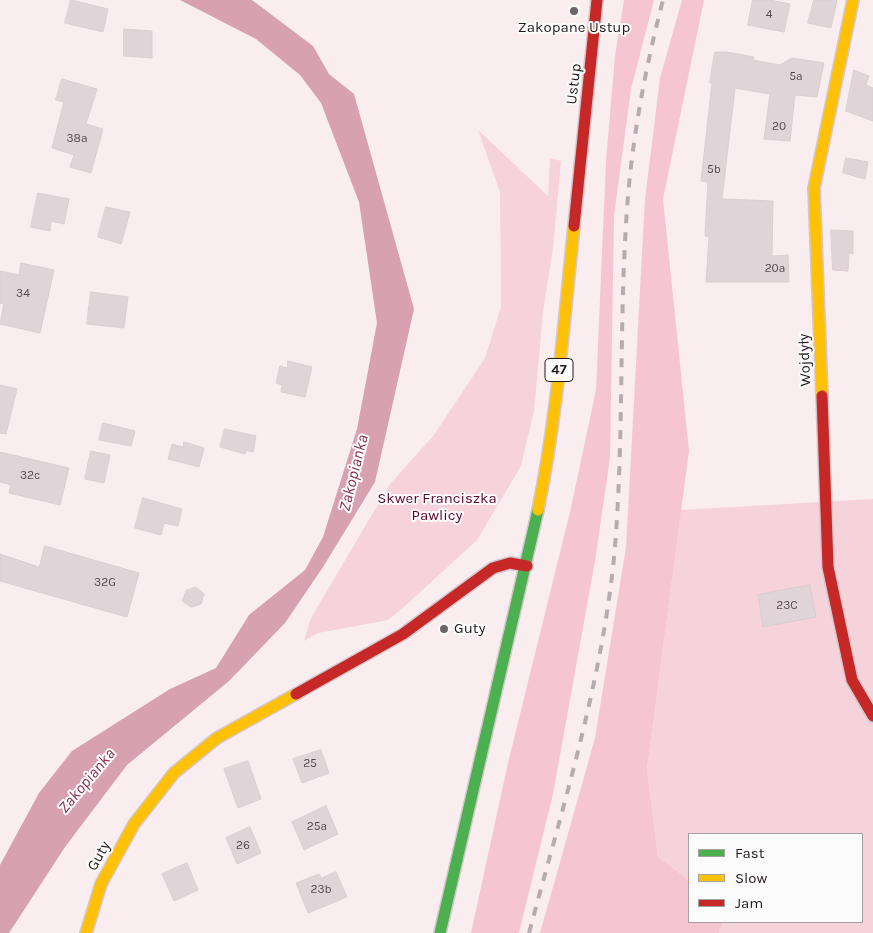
<!DOCTYPE html>
<html>
<head>
<meta charset="utf-8">
<style>
  body { margin:0 }
  #map { position:relative; width:873px; height:933px; overflow:hidden; background:#f9edf0; font-family:Karla,sans-serif }
  canvas { display:block }
  .legend { position:absolute; left:688px; top:833px; width:175px; height:90px; box-sizing:border-box; background:#fbfbfb; border:1px solid #a5a1a2; margin:0; padding:6px 9px; list-style:none; font-size:15px; color:#23191c }
  .legend li { display:flex; align-items:center; gap:10px; height:25px }
  .legend b { width:25px; border:1px solid #a5a1a2 }
</style>
</head>
<body>
<div id="map">
<canvas width="873" height="933"></canvas>
<ul class="legend">
<li><b style="height:6px;background:#4caf50"></b>Fast</li>
<li><b style="height:6px;background:#ffc107"></b>Slow</li>
<li><b style="height:6px;background:#c62828"></b>Jam</li>
</ul>
</div>
<script>
const c = document.querySelector('canvas').getContext('2d');
c.lineJoin = 'round';
function fillPath(path, color) { c.fillStyle = color; c.fill(path, 'evenodd'); }
function strokePath(path, color, width, dash) { c.strokeStyle = color; c.lineWidth = width; c.lineCap = dash ? 'butt' : 'round'; c.setLineDash(dash || []); c.stroke(path); }
function write(font, color, halo, rows, align = 'center') {
  c.font = font + ' Karla,sans-serif'; c.lineWidth = 4; c.setLineDash([]); c.textBaseline = 'middle'; c.strokeStyle = halo; c.fillStyle = color; for (const [text, x, y, turn = 0] of rows) {
    c.save(); c.translate(x, y); c.rotate((+turn || 0) * Math.PI / 180); c.textAlign = isNaN(turn) ? turn : align; if (halo) c.strokeText(text, 0, 0); c.fillText(text, 0, 0); c.restore();
  }
}
fillPath(new Path2D(`
  M478,130L548,196L550,158L561,161L553,248L543,312L534,411L521,466L477,540L404,607L388,620L318,633L304,641L311,618L390,484L434,435L485,358L501,307L500,192Z
  M873,499V933H719L723,922H862V834H689V880L658,857L647,769L681,510Z`), '#f6d2db');
fillPath(new Path2D(`
  M624,0H654L631,89L614,216L610,458L595,561L553,794L519,933H471L508,763L570,512L596,390L606,161L615,56Z
  M682,0H704L663,199L689,451L647,769L658,857L689,880V922H723L719,933H540L595,738L626,547L645,199L660,78Z`), '#f5c6d2');
fillPath(new Path2D(`
  M180,0H252L313,46L329,74L354,94L414,309L375,482L323,567L285,623L229,681L127,765L65,847L9,933H0V865L39,793L72,751L170,689L216,668L249,615L305,570L323,537L357,429L377,323L359,202L321,103L300,75L256,39Z`), '#d7a1b0');
const building = new Path2D(`
  M71,0L108,9L103,32L65,23Z
  M753,0H770L790,4L784,32L748,25Z
  M814,0H837L831,28L808,23Z
  M124,29L152,31V58L124,56Z
  M715,52H727L754,57L753,60L780,65L792,58L824,63L817,97L795,95L790,141L764,139L770,94L735,88L722,199L773,201L772,256L788,255L789,282H706L709,237L705,236L708,182L701,181L712,83H710Z
  M854,70L869,76L866,85L873,88V121L846,111Z
  M62,79L97,89L86,124L103,129L91,173L70,167L74,155L52,148L64,102L56,100Z
  M846,158L868,162L865,179L843,173Z
  M38,193L69,199L64,224L51,221L50,231L31,227Z
  M106,207L130,212L121,244L98,237Z
  M831,230L853,231V254L849,253L848,271L833,270Z
  M21,263L54,270L40,333L0,324L4,304L0,303V271L19,275Z
  M91,292L128,297L124,328L87,324Z
  M288,361L312,367L305,397L281,392L282,385L276,383L280,366L287,368Z
  M0,385L17,389L6,434L0,433Z
  M103,423L135,431L131,446L99,440Z
  M225,429L256,436L253,452L246,450L245,454L220,447Z
  M184,442L204,448L199,467L168,459L172,444L183,447Z
  M91,451L110,455L104,483L85,479Z
  M0,452L69,468L60,505L9,493L11,485L0,482Z
  M143,498L182,509L178,526L164,523L161,535L135,528Z
  M45,546L139,573L127,617L0,581V554L39,567Z
  M810,585L816,617L763,627L758,595Z
  M196,587L204,594L201,604L191,607L182,601L186,591Z
  M321,750L329,773L302,783L293,759Z
  M248,761L261,799L238,808L224,769Z
  M326,806L338,834L304,850L292,822Z
  M250,827L261,853L237,864L226,838Z
  M187,863L198,890L174,901L162,874Z
  M336,872L347,897L308,913L296,883L319,874L321,878Z`);
fillPath(building, '#e0d4d8');
strokePath(building, '#d9ced1', 1);
const fast = new Path2D(`
  M440,933L538,510`);
const slow = new Path2D(`
  M822,396L814,188L853,0
  M538,510C557,417 564,321 574,226
  M86,933L101,884L134,824L174,773L217,738L296,694`);
const jam = new Path2D(`
  M574,226L597,0
  M822,396L828,567L852,680L873,716
  M296,694L403,634L493,568L510,563L527,566`);
strokePath(fast, '#d2c8cb', 14);
strokePath(slow, '#d2c8cb', 14);
strokePath(jam, '#d2c8cb', 14);
strokePath(fast, '#4caf50', 11);
strokePath(slow, '#ffc107', 11);
strokePath(jam, '#c62828', 11);
strokePath(new Path2D(`
  M529,933C562,809 601,686 614,558C624,447 619,336 626,225C630,149 644,73 663,0`), '#b6acaf', 4, [9, 9]);
for (const [x, y, r, color] of [
  [574,11,5,"#6e6366"],
  [444,629,5,"#6e6366"]
]) { const dot = new Path2D(); dot.arc(x, y, r, 0, 2 * Math.PI); c.fillStyle = color; c.fill(dot); strokePath(dot, '#fbfbfb', 2); }
write('12px', '#544a4d', null, [
  ["4",769,15],
  ["5a",796,77],
  ["20",779,127],
  ["38a",77,139],
  ["5b",714,170],
  ["20a",775,269],
  ["34",23,294],
  ["32c",30,476],
  ["32G",105,583],
  ["23C",787,606],
  ["25",310,764],
  ["25a",317,827],
  ["26",243,846],
  ["23b",321,890]
]);
for (const [x, y, w] of [
  [559,370,28]
]) { const box = new Path2D(); box.roundRect(x - w / 2, y - 11.5, w, 23, 4); c.fillStyle = '#fbfbfb'; c.fill(box); strokePath(box, '#23191c', 1); }
write('bold 14px', '#23191c', null, [
  ["47",559,370]
]);
write('15px', '#23191c', '#fbfbfb', [
  ["Zakopane Ustup",574,28],
  ["Guty",454,629,"left"]
]);
write('15px', '#23191c', '#fbfbfb', [
  ["Ustup",574,84,-83],
  ["Wojdyły",805,360,-92],
  ["Guty",99,856,-61]
]);
write('15px', '#5e062c', '#fbfbfb', [
  ["Skwer Franciszka",437,499],
  ["Pawlicy",437,516]
]);
write('italic 16px', '#87304d', '#fbfbfb', [
  ["Zakopianka",354,473,-76],
  ["Zakopianka",87,781,-50]
]);
</script>
</body>
</html>
